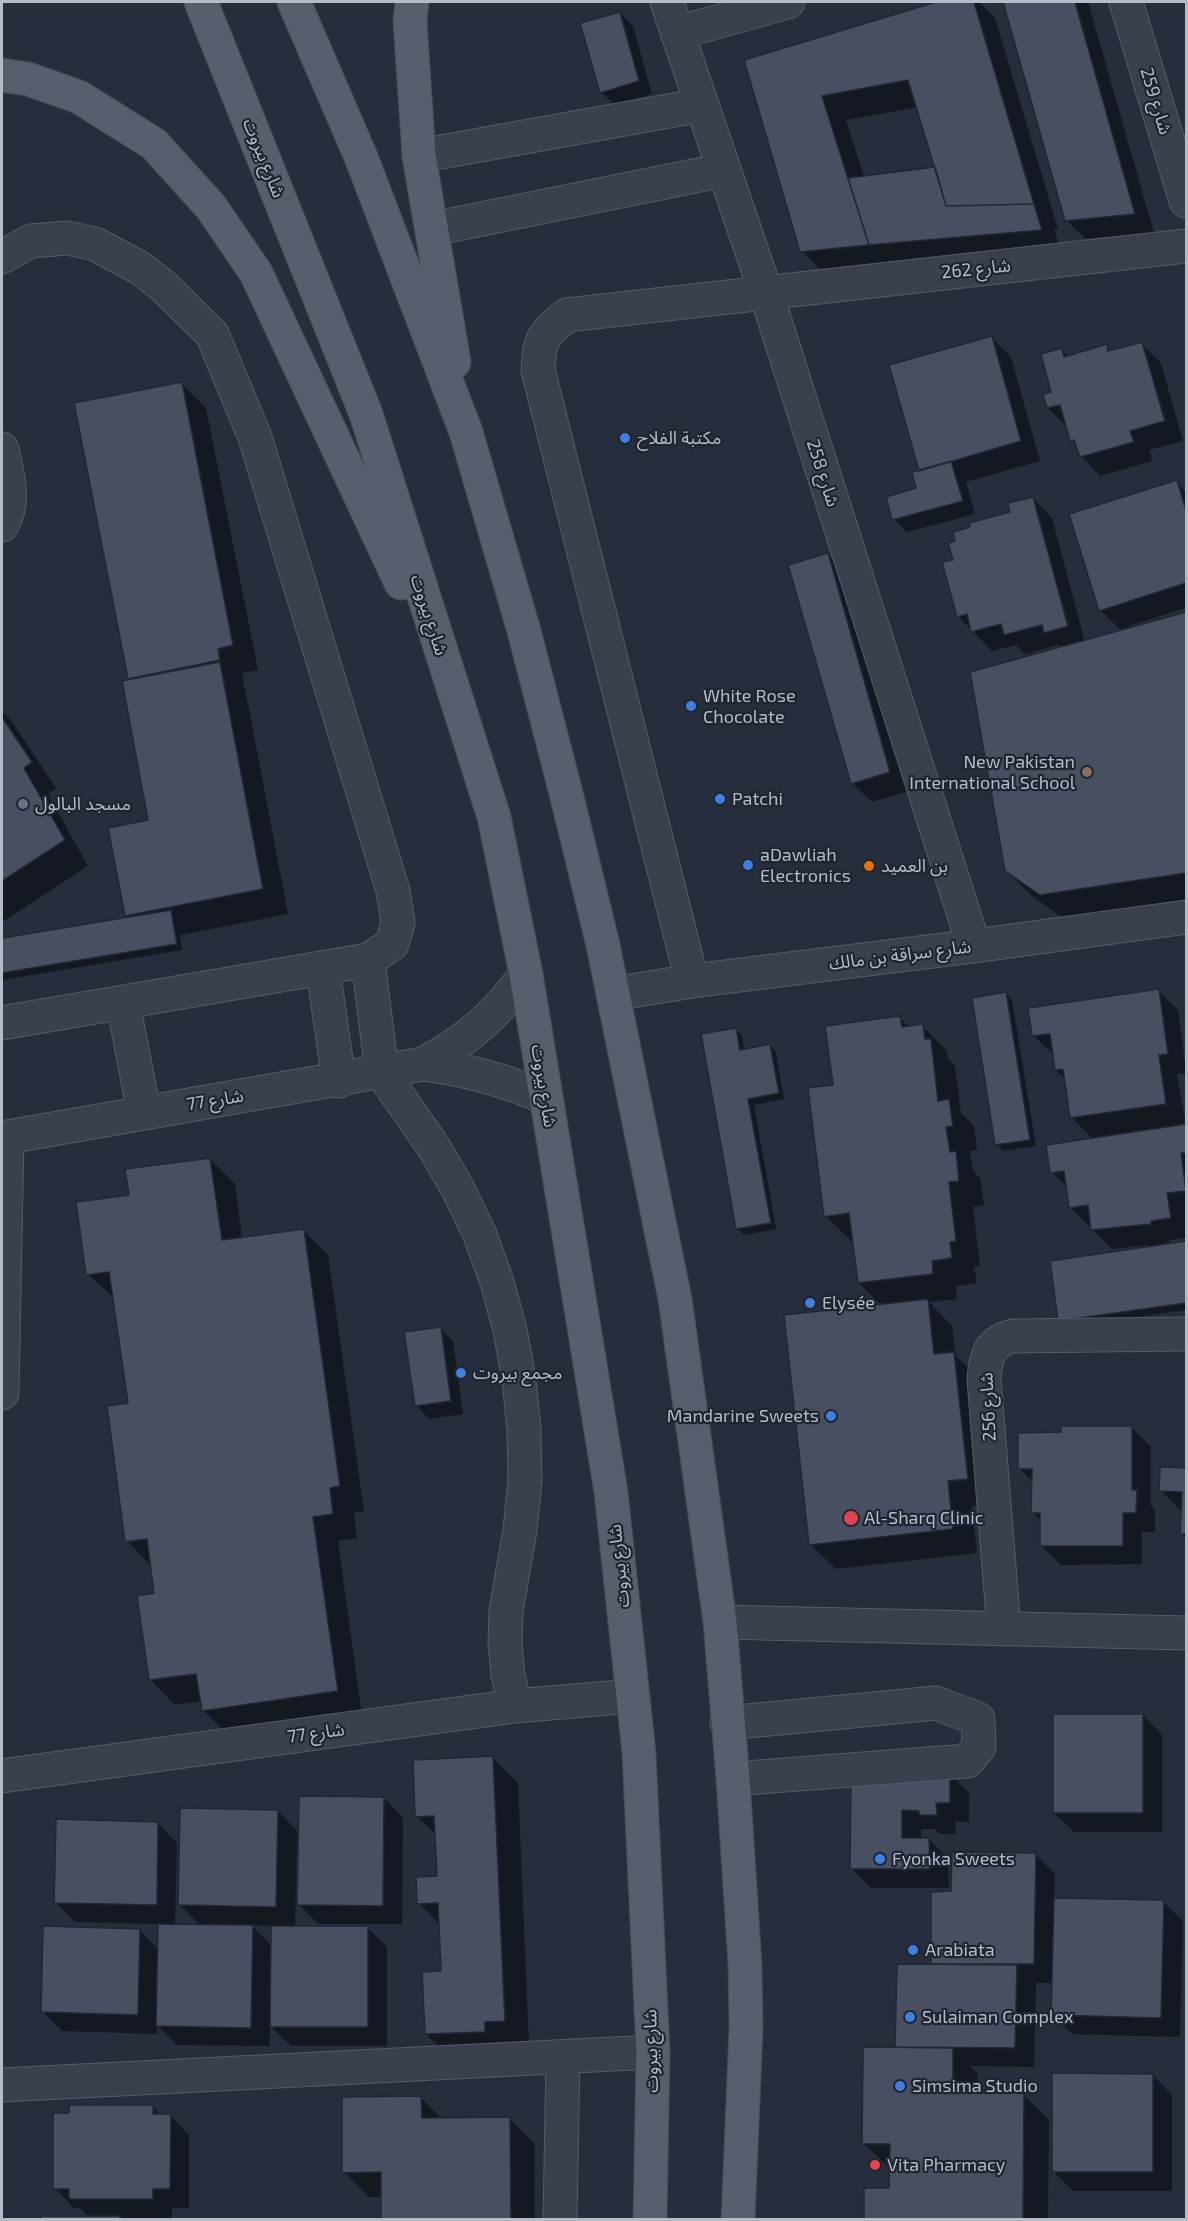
<!DOCTYPE html>
<html>
<head>
<meta charset="utf-8">
<style>
  body { margin:0 }
  #map { position:relative; width:1188px; height:2221px; overflow:hidden; background:#262d3d; font-family:"Exo 2",sans-serif }
  canvas { display:block }
  .frame { position:absolute; inset:0; border:3px solid #b6bbc8; pointer-events:none }
</style>
</head>
<body>
<div id="map">
<canvas width="1188" height="2221"></canvas>
<div class="frame"></div>
</div>
<script>
const c = document.querySelector('canvas').getContext('2d');
c.lineJoin = 'round';
function fillPath(path, color) { c.fillStyle = color; c.fill(path, 'evenodd'); }
function strokePath(path, color, width, dash) { c.strokeStyle = color; c.lineWidth = width; c.lineCap = dash ? 'butt' : 'round'; c.setLineDash(dash || []); c.stroke(path); }
function write(font, color, halo, rows, align = 'center') {
  c.font = font + ' "Exo 2","Noto Sans Arabic",sans-serif'; c.lineWidth = 4.5; c.setLineDash([]); c.textBaseline = 'middle'; c.strokeStyle = halo; c.fillStyle = color; for (const [text, x, y, turn = 0] of rows) {
    c.save(); c.translate(x, y); c.rotate((+turn || 0) * Math.PI / 180); c.textAlign = isNaN(turn) ? turn : align; if (halo) c.strokeText(text, 0, 0); c.fillText(text, 0, 0); c.restore();
  }
}
fillPath(new Path2D(`
  M941,2H979L995,18L1058,229H1054L1060,249L827,276L802,251L746,61ZM918,107L936,168L864,177L846,120Z
  M1005,2H1088L1154,233L1086,239L1066,220Z
  M620,13L633,26L652,94L615,105L601,92Z
  M991,337L1011,357L1040,461L966,482L975,514L907,532L894,519L918,489L920,471Z
  M1142,344L1161,363L1183,441L1149,450L1152,461L1100,476L1081,456L1078,447L1072,440L1068,428L1048,408L1062,350L1068,357L1106,346L1112,352Z
  M181,383L206,408L258,670L242,673L244,685H242L245,688L288,914L180,935L182,950L2,980V940L129,918L127,915L150,822L130,681L75,405Z
  M1176,482L1186,492V608L1129,626L1130,629L1186,613V901L1066,920L1032,896L1007,871L1062,648L1058,645L1025,654L1016,645L992,651L958,616L955,561L1033,498L1052,518L1085,642L1122,631L1100,610Z
  M828,555L847,574L909,791L872,802L852,783Z
  M2,711L10,719L56,788L48,794L88,866L2,922Z
  M1158,991L1178,1010L1186,1070V1073L1177,1074L1186,1126V1238L1169,1240L1170,1245L1186,1242V1310L1066,1327L1060,1320L1148,1248V1245L1112,1249L1093,1230L1092,1226L1090,1227L1070,1207L1068,1188L1052,1172L1093,1139L1071,1117L1066,1080L1056,1070L1054,1055L1033,1035Z
  M1006,994L1012,1000L1036,1146L1003,1151L997,1145L974,1000Z
  M900,1018L910,1028L922,1026L947,1051L948,1059L955,1066L961,1113L974,1126L977,1150L970,1151L973,1171L980,1178L984,1205L973,1207L980,1266L974,1267L977,1283L956,1286L957,1299L929,1302L952,1326L956,1356L979,1378L992,1503L972,1506L977,1553L836,1569L810,1544L882,1306L859,1283L854,1241H851L826,1216L834,1086Z
  M735,1029L742,1035L744,1050L770,1046L776,1052L784,1099L754,1105L776,1229L744,1235L737,1229Z
  M210,1159L235,1184L242,1239L303,1230L328,1255L364,1511L354,1513L357,1538L338,1541L362,1716L228,1735L203,1710L202,1701L175,1705L150,1679L156,1594L152,1567L127,1541L129,1404L115,1299L88,1274L130,1196Z
  M440,1328L453,1341L463,1414L429,1419L416,1405Z
  M1131,1427L1151,1447V1506L1155,1510V1532H1142V1564L1061,1565L1041,1546V1521L1033,1513V1482L1020,1469Z
  M1161,1468L1186,1469V1538L1182,1533L1183,1510H1180L1161,1490Z
  M1143,1715L1162,1735V1832H1074L1054,1813Z
  M493,1758L518,1783L529,2046L451,2059L426,2034L442,1972L440,1925L419,1903L438,1877L437,1836L417,1816Z
  M852,1774H950L969,1793V1822L955,1821L956,1834H940L935,1829H921V1839H929L948,1859L949,1888H871L852,1869Z
  M384,1798L403,1818L402,1924H318L299,1904L300,1838H297L295,1928H368L387,1947V2046H291L270,2026V2046L177,2045L157,2025V2034L62,2031L43,2012L139,1930L159,1950V1924L75,1922L55,1902L158,1823L177,1843L175,1926H201L180,1905L278,1811L300,1834ZM251,1925L272,1926V1946Z
  M1035,1854L1055,1874L1054,1900L1163,1902L1183,1921L1180,2037L1072,2034L1053,2015L1054,1983H1036L1034,2067L969,2066L978,2074L977,2094L1024,2095L1049,2120L1048,2220H866L891,2189V2169L864,2144L900,2049L897,2046L932,1966L933,1893H952Z
  M1153,2075L1172,2095V2191H1073L1053,2171Z
  M420,2097L442,2119H510L535,2144V2220H383L382,2197H369L344,2172Z
  M153,2107L161,2115H170L189,2135V2208H172V2218L43,2220L89,2217L80,2208H74L55,2188Z`), '#0007');
const building = new Path2D(`
  M936,2H974L1034,204L946,206L908,80L822,96L869,245L800,252L744,60Z
  M1003,2H1075L1135,214L1065,221Z
  M620,12L639,81L600,93L580,23Z
  M935,167L946,206L1034,204L1042,230L869,245L848,178Z
  M992,336L1021,441L919,471L889,365Z
  M1142,342L1165,421L1130,431L1134,442L1080,457L1074,440L1070,441L1060,405L1047,408L1043,394L1051,392L1041,354L1062,348L1064,357L1107,344L1108,351Z
  M182,382L233,645L218,649L220,660L128,679L74,403Z
  M951,461L963,501L892,520L886,497L916,488L912,472Z
  M1177,480L1186,511V583L1099,611L1069,514Z
  M1033,497L1068,626L1044,633L1042,625L1004,635L1001,624L971,632L967,614L957,617L942,562L953,560L948,543L955,541L953,532L970,527L969,523L1010,512L1008,503Z
  M828,553L890,772L851,784L788,565Z
  M1186,612V873L1040,895L1005,871L970,672Z
  M220,662L263,889L125,916L108,828L148,820L122,681Z
  M2,717L32,762L24,768L65,840L2,881Z
  M171,910L177,944L2,973V938Z
  M1159,989L1168,1054L1159,1055L1166,1104L1070,1118L1063,1069L1055,1070L1050,1034L1032,1036L1028,1008Z
  M1006,992L1030,1140L995,1145L972,998Z
  M900,1016L902,1027L923,1024L925,1039H931L938,1101L949,1099L953,1126L946,1127L950,1152L956,1151L959,1181L949,1182L956,1241L950,1242L952,1258L932,1261L933,1274L858,1283L849,1213L824,1217L808,1088L833,1085L825,1026Z
  M736,1028L740,1050L770,1044L779,1093L748,1099L771,1223L736,1229L701,1034Z
  M1186,1124V1153H1181L1186,1191L1167,1193L1171,1218L1151,1221V1224L1091,1230L1088,1205L1069,1208L1064,1171L1050,1173L1046,1145Z
  M210,1158L222,1240L304,1229L340,1486L330,1488L333,1514L313,1517L338,1691L202,1711L196,1674L149,1680L137,1596L154,1593L147,1539L125,1542L107,1406L128,1403L109,1272L86,1275L76,1202L129,1195L125,1169Z
  M1186,1241V1303L1058,1321L1050,1261Z
  M928,1299L934,1354L954,1352L968,1479L948,1481L953,1529L809,1545L784,1315Z
  M441,1327L451,1401L415,1406L404,1332Z
  M1061,1426H1132V1490H1137L1136,1513H1123V1546H1040V1513H1031L1032,1469H1018V1433L1061,1432Z
  M1160,1467L1186,1468V1534H1180L1182,1492L1159,1491Z
  M1053,1714H1143V1813H1053Z
  M493,1756L505,2021L485,2022V2032L425,2034L422,1972L441,1971L438,1903L417,1904L416,1877L437,1876L434,1816L415,1817L413,1760Z
  M950,1772V1803H936L937,1815H919V1811L902,1810V1838H929L930,1869H850L851,1773Z
  M299,1796L384,1797L383,1906L297,1905Z
  M180,1808L278,1810L276,1907L178,1905Z
  M56,1819L158,1822L157,1905L54,1903Z
  M952,1852L1036,1853L1034,1964H931V1892L951,1891Z
  M1054,1898L1164,1900L1161,2018L1051,2015Z
  M158,1924L253,1925L251,2028L156,2026Z
  M43,1926L140,1929L138,2015L41,2012Z
  M271,1926H368V2027H270Z
  M897,1964L1017,1965L1015,2048L895,2047Z
  M863,2047L953,2048V2093H1024L1023,2220H864V2188H889L890,2144H862Z
  M1052,2073L1153,2074V2172H1052Z
  M421,2096L422,2118L510,2117L511,2220H381V2172L342,2173V2097Z
  M69,2105H153V2114H171L170,2189H153V2199H69V2189H53V2113H69Z
  M41,2216H120V2220H41Z`);
fillPath(building, '#484f60');
strokePath(building, '#212734', 1.5);
const minor = new Path2D(`
  M667,2L766,293L974,946
  M1126,2L1186,201
  M677,33L788,2
  M419,156L702,105
  M432,229L724,170
  M2,257L31,241L67,238L95,244L140,268L163,286L212,334L255,437L393,891L398,923L392,944L368,960L2,1023
  M2,449C7,474 16,501 2,525
  M368,960L382,1073L433,1146L458,1189L480,1235L497,1282L510,1330L519,1379L524,1430L525,1480L520,1530L506,1611L505,1643L508,1675L515,1706
  M323,969L339,1081
  M692,981L538,370C540,338 542,335 567,315L1186,246
  M613,994L692,981L974,946L1186,917
  M123,1003L144,1112
  M423,1064C467,1070 506,1080 546,1098
  M2,1138L423,1064C468,1040 496,1015 526,974
  M2,1393L7,1137
  M720,1622L1186,1633
  M1004,1629L984,1379C986,1356 989,1342 1013,1336L1186,1334
  M727,1723L936,1703L978,1719L979,1747L967,1761L733,1779
  M2,1776L515,1706L632,1696
  M2,2085L653,2052
  M560,2220L563,2057`);
const major = new Path2D(`
  M201,2L366,414L494,817L526,974L611,1492L639,1753L653,2052L650,2220
  M294,2L361,157L466,432L524,631L567,797L603,945L658,1216L675,1299L720,1622L733,1779L745,1965L746,2029L738,2220
  M412,2L410,22L419,156L454,362
  M2,75L28,79L79,97L154,144L211,207L256,273L401,583`);
strokePath(minor, '#555b68', 35);
strokePath(major, '#434956', 35);
strokePath(minor, '#3a404d', 33);
strokePath(major, '#585e6d', 33);
for (const [x, y, r, color] of [
  [625,438,6,"#3f7fe0"],
  [691,706,6,"#3f7fe0"],
  [1087,772,6,"#8d6e63"],
  [720,799,6,"#3f7fe0"],
  [23,804,6,"#6b7280"],
  [748,865,6,"#3f7fe0"],
  [869,866,6,"#e8710a"],
  [810,1303,6,"#3f7fe0"],
  [461,1373,6,"#3f7fe0"],
  [831,1416,6,"#3f7fe0"],
  [851,1518,8,"#e0444e"],
  [880,1859,6,"#3f7fe0"],
  [913,1950,6,"#3f7fe0"],
  [910,2017,6,"#3f7fe0"],
  [900,2086,6,"#3f7fe0"],
  [875,2165,6,"#e0444e"]
]) { const dot = new Path2D(); dot.arc(x, y, r, 0, 2 * Math.PI); c.fillStyle = color; c.fill(dot); strokePath(dot, '#1f2532', 2); }
write('18px', '#b6bbc8', '#1f2532', [
  ["شارع 259",1156,101,73],
  ["شارع بيروت",264,158,68],
  ["شارع 262",976,269,-6],
  ["شارع 258",823,473,72],
  ["شارع بيروت",429,615,72],
  ["شارع سراقة بن مالك",900,955,-7],
  ["شارع بيروت",544,1086,81],
  ["شارع 77",215,1100,-9],
  ["شارع 256",988,1407,-93],
  ["شارع بيروت",619,1566,-96],
  ["شارع 77",316,1733,-8],
  ["شارع بيروت",651,2051,-91]
]);
write('18px', '#b6bbc8', '#1f2532', [
  ["مكتبة الفلاح",637,438],
  ["White Rose",703,696],
  ["Chocolate",703,717],
  ["New Pakistan",1075,762,"right"],
  ["International School",1075,783,"right"],
  ["Patchi",732,799],
  ["مسجد البالول",35,804],
  ["aDawliah",760,855],
  ["Electronics",760,876],
  ["بن العميد",881,866],
  ["Elysée",822,1303],
  ["مجمع بيروت",473,1373],
  ["Mandarine Sweets",819,1416,"right"],
  ["Al-Sharq Clinic",864,1518],
  ["Fyonka Sweets",892,1859],
  ["Arabiata",925,1950],
  ["Sulaiman Complex",922,2017],
  ["Simsima Studio",912,2086],
  ["Vita Pharmacy",887,2165]
], 'left');
</script>
</body>
</html>
